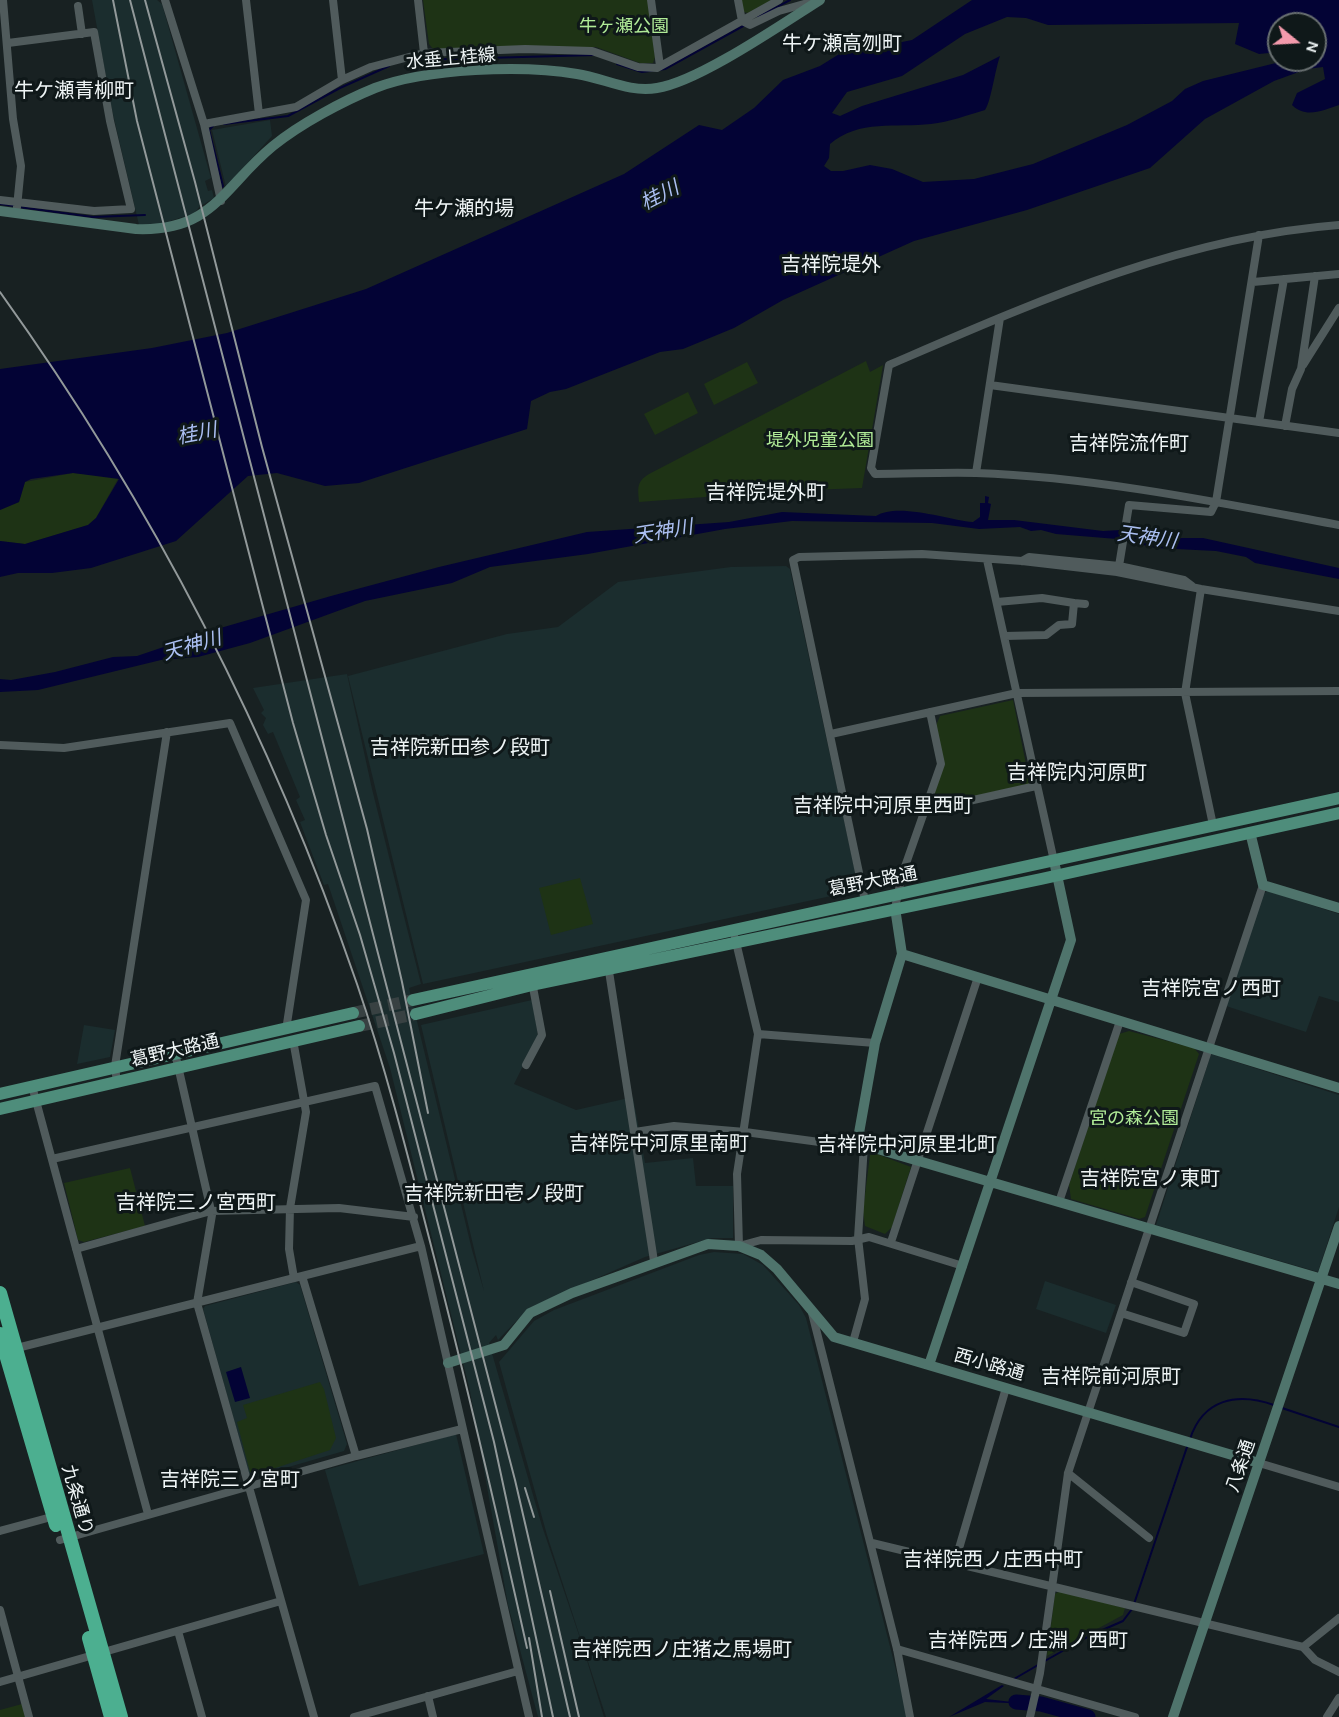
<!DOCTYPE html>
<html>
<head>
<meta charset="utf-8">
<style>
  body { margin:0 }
  #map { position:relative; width:1339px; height:1717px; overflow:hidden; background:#182122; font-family:Karla,sans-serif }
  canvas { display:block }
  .north { position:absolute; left:1267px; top:12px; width:60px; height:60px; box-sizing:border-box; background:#0f1819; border:2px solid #697071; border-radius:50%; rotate:108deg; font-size:16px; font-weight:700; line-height:24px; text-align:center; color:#eff5f6 }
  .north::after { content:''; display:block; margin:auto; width:21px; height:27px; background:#f39aac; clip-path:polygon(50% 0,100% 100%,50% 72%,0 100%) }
</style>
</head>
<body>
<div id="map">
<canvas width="1339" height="1717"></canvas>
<div class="north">N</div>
</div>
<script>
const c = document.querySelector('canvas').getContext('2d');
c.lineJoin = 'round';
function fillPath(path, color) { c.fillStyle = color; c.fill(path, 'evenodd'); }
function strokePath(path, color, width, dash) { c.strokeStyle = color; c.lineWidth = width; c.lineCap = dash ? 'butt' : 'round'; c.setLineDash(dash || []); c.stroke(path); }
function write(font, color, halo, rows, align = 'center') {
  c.font = font + ' Karla,"Noto Sans JP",sans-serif'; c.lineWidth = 6; c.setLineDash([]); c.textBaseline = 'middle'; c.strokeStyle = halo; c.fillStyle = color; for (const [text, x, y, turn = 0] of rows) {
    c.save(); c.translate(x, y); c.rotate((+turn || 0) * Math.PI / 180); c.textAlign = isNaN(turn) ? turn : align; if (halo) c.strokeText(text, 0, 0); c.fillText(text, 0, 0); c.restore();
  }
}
fillPath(new Path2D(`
  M92,0H157L162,4L211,178L205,181L208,191L212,190L214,198L199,207L195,213L155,226L139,225L112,110Z
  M270,120L272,136L226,187L212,130Z
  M786,566L790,569L859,890L423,984L348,676L507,634L558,627L618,582L731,567Z
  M347,674L372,789L421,984L409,988L472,1250L484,1291L421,1025L532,1000L538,1036L514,1084L576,1110L633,1097L645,1163L693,1158L696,1186H733V1238H712L645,1257L529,1308L498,1340L496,1335L489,1343L542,1526L582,1644L604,1717H538L508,1605L470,1391L390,1068L328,884L324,885L300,822L305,820L296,800L300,797L273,732L268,734L263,725L266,718L261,713L264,710L253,688Z
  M1268,891L1339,914V1002L1319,996L1306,1032L1226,1006L1263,894Z
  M84,1025L115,1030L110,1057L77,1064Z
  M1211,1054L1339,1095V1207L1318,1272L1156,1225Z
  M714,1252L743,1254L763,1265L799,1305L806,1318L908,1717H606L547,1535L499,1362L534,1321L554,1310L699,1255Z
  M1045,1281L1116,1305L1106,1333L1036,1309Z
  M296,1282L300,1285L347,1444L344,1451L254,1477L249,1474L203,1309L205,1306Z
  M456,1434L484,1554L359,1586L325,1470Z`), '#1b2d2e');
fillPath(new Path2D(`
  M423,0H648L655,57L653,63H640L596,47L433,49L429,44Z
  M741,0H772L748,13L744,12Z
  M866,361L870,372L883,365L862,488L784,491L639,502C638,488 636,482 649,474Z
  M747,362L758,383L714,405L704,384Z
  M688,392L698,413L655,435L644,414Z
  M73,473L119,477L96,518L88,525L25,544L0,541V510L19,502L25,482Z
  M1013,700L1030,784L934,805L931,803L943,764L935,728L940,716Z
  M580,878L593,924L551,935L539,888Z
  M1129,1031L1194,1048L1199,1054L1145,1217L1139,1219L1071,1199L1069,1185L1119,1034Z
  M874,1153L911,1167L892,1227L885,1234L865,1226L863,1211L870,1155Z
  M130,1168L145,1226L84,1242L78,1240L64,1183Z
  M320,1382L324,1389L336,1438L330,1450L254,1475L250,1472L237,1422L247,1418L243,1405Z
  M1060,1591L1125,1608L1123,1615L1047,1656L1055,1594Z
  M22,1704L25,1717H0V1710Z`), '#1e3315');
fillPath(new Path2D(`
  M972,0H1339V105C1323,110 1306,119 1292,105L1297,93L1325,79L1323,67L1307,69L1274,81L1205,119L1150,168L1027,210L914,241L783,300L734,328L683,349L660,352L566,389L550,392L531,401L527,429L359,483L325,486L277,473L248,476L176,541L91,568L52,573H18L0,577V541L25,544L88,525L96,518L119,479L73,473L31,479L25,482L19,502L0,510V369L152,348L227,333L366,289L624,174L699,125L722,130L754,108L783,80L820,66L865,38L887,45L912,40ZM1007,17L1026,18L1048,25L1239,23L1235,44L1259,54L1279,52V24H1315V60H1288L1203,81L1185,89L1172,101L1127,125L1033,164L974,179L923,182L892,169L870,165L843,171H831L824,166L829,158L830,144C859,119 896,128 931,124C949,122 968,115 985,110C991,102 995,70 1000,56L963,75L862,106L840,116L832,113L847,92L902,76L965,34Z
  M985,496L989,497L988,503L991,504L988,520H1014L1103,531L1121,530L1170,538H1203L1339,568V579L1255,563L1246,557L1216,551L1156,548L1117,539L1056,534L1041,530L1031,531L1020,527L979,529L932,523L792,521L725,529L588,554L490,567L452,583L365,601L250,643L198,657L161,660L38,690L0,692V679L11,680L55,672L113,657L137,656L217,629L331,596L439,567L587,532L729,522L782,512L876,516C898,502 948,520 973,522L980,517V503H985Z
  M241,1367L250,1398L235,1402L226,1372Z
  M1002,1685L1004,1686L986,1699L1030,1704L985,1702L949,1717Z`), '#030335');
strokePath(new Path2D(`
  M758,17L790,0
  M412,60L595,55
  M617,64L642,72L665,69L745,25
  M224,124L288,116L340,88L389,66
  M213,126L209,130L223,186L221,188
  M0,204L14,206
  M19,207L93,217L145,215
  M1282,1408L1339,1427
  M1190,1439C1203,1399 1237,1392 1274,1405
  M1134,1604L1187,1447
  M1043,1662L1091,1635L1123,1621L1132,1609
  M1014,1679L1038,1665`), '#030335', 2);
strokePath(new Path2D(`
  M1016,1702L1041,1704L1088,1717`), '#030335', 15);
strokePath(new Path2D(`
  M353,1013L413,1000
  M359,1026L416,1014`), '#384142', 12, [12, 6]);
strokePath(new Path2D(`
  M3,0L13,119L21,166L17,207
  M165,0L204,124L221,201
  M246,0L259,114
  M333,0L342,80
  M418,0L424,53
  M651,0L660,66
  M738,0L742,21L750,25L779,11L815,1
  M78,6L82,34
  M204,124L296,107L342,80L371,67L424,53L525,49L592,51L638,67L657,68L779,0
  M0,200L94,211L131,209L110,121L94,32L8,43
  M1339,225C1180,237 1033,303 889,365L871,468L875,474C909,474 942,472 976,473C1095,477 1222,503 1339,525
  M1253,282L1339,274
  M1303,365L1339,308
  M990,385L1339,433
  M1259,422L1284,279
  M1285,426L1292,389L1301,369L1315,276
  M976,473L1000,318
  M987,560L1054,861
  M1022,561L1029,557L1119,566L1184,580L1192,586
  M1119,566L1129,505L1211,512L1216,502L1259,235
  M1201,589L1185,693L1213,825
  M997,602L1042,598L1074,603L1072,624L1059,625L1046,635L1005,636
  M1074,603L1085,604
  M831,734L1017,693L1339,691
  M0,745L64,748L230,723L306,900L286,1030
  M924,811L1036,786
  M865,901L793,560L799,557L922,554L1022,561L1117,572L1201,589L1339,611
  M895,908L902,875L941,764L930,712
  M735,938L758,1034L737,1174L739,1246L761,1240L852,1241L869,1237L963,1266
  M608,965L654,1261
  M758,1034L875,1043
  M293,1040L306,1112L290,1208L289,1249L294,1278
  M175,1053L212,1215L197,1303L314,1717
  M526,1065L542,1035L532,982
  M117,1083L115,1066L167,732
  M32,1086L148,1514
  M635,1132L674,1126L745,1132L849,1146L864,1145L858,1238L865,1299L853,1342
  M52,1159L375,1086L421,1246L529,1717
  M1059,1202L1120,1021
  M891,1242L978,977
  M76,1249L211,1211L339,1208L414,1217
  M302,1276L356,1456
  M812,1313L897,1649L910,1717
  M1121,1313L1184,1333L1194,1304L1131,1282
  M13,1349L421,1246
  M1259,1463L1339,1487
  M1068,1473L1149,1538
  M0,1531L55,1516
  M60,1540L356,1456L462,1429
  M872,1543L1303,1647L1339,1618
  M955,1562L1006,1388
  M0,1610L29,1717
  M178,1631L202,1717
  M1303,1647L1315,1660L1339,1672
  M897,1649L1135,1717
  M0,1682L281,1601
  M428,1696L433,1717
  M354,1717L518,1671
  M1030,1717L1040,1673L1068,1473L1263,885
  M1327,1717L1339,1698`), '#505b5c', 8);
strokePath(new Path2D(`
  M0,211L136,229C213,232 223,187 273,146C300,124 343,101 375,88C427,68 523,65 577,74C604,78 629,93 657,88C698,82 782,24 820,0
  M1250,832L1263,885L1339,908
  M895,908L902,954L875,1043L859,1133L864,1145L1339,1284
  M902,954L1339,1088
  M448,1363L504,1345L530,1313L572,1293L708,1244L739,1246L761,1255L777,1269L834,1337L1259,1463
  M929,1365L1071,940L1054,861
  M1173,1717L1339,1226`), '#4f746c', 10);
strokePath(new Path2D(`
  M413,1000L1339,798
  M416,1014L532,985L1041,879L1339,813
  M0,1094L353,1013
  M0,1109L359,1026`), '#4e8d7b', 12);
strokePath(new Path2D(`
  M0,1293L121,1717
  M0,1334L56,1525
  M89,1638L111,1717`), '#4caf90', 14);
strokePath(new Path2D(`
  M113,0L137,121L293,723L326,835L360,935L394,1053L494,1442L553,1717
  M130,0L515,1480L570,1717
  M145,0L195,182L262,447L367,829L402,982L428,1113
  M0,292C152,504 272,737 357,984C388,1075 411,1168 435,1261C468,1389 498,1518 527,1648
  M525,1488L534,1517
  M550,1591L579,1717
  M529,1638L542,1717`), '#92999a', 2);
write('18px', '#b0eb97', '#0f1819', [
  ["牛ヶ瀬公園",624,27],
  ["堤外児童公園",820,441],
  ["宮の森公園",1134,1119]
]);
write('18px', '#eff5f6', '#0f1819', [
  ["水垂上桂線",451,59,-5],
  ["葛野大路通",873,882,-11],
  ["葛野大路通",175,1051,-13],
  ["西小路通",989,1365,16],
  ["八条通",1241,1466,-71],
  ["九条通り",77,1500,74]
]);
write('20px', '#eff5f6', '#0f1819', [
  ["牛ケ瀬高刎町",842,44],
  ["牛ケ瀬青柳町",74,91],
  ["牛ケ瀬的場",464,209],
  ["吉祥院堤外",831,265],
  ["吉祥院流作町",1129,444],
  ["吉祥院堤外町",766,493],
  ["吉祥院新田参ノ段町",460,748],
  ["吉祥院内河原町",1077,773],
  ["吉祥院中河原里西町",883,806],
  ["吉祥院宮ノ西町",1211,989],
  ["吉祥院中河原里南町",659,1144],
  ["吉祥院中河原里北町",907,1145],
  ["吉祥院宮ノ東町",1150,1179],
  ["吉祥院新田壱ノ段町",494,1194],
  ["吉祥院三ノ宮西町",196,1203],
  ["吉祥院前河原町",1111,1377],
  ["吉祥院三ノ宮町",230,1480],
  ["吉祥院西ノ庄西中町",993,1560],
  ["吉祥院西ノ庄淵ノ西町",1028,1641],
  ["吉祥院西ノ庄猪之馬場町",682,1650]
]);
write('italic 20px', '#abbff2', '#0f1819', [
  ["桂川",660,196,-27],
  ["桂川",197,434,-11],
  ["天神川",663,532,-9],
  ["天神川",1147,538,8],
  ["天神川",192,646,-16]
]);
</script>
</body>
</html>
